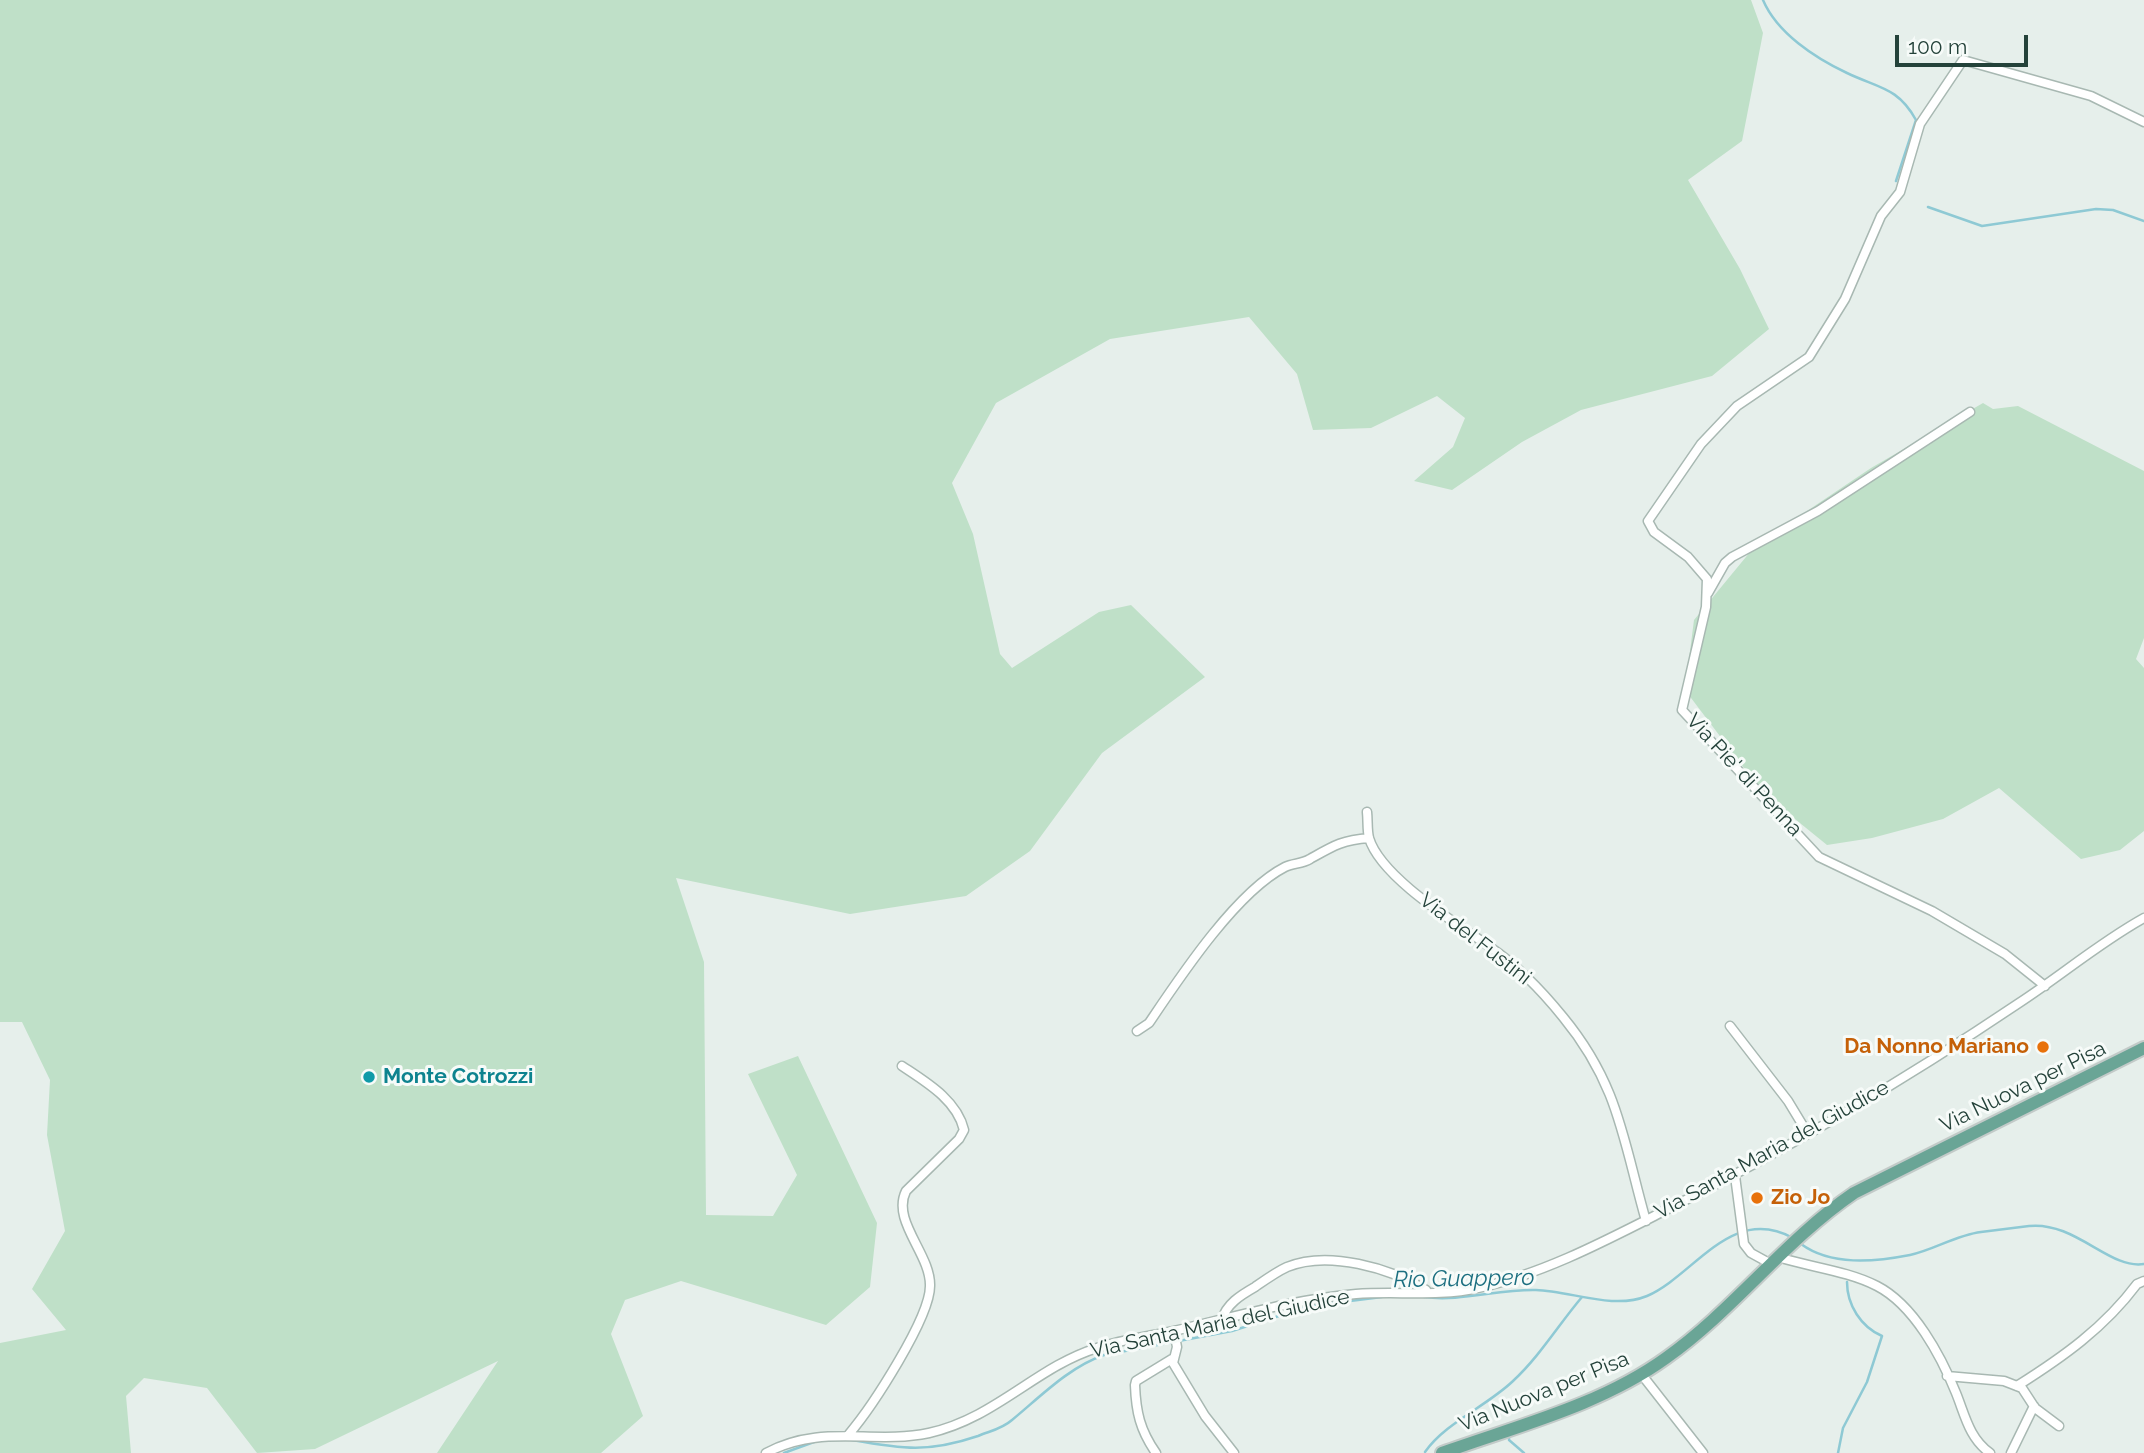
<!DOCTYPE html>
<html>
<head>
<meta charset="utf-8">
<style>
  body { margin:0 }
  #map { position:relative; width:2144px; height:1453px; overflow:hidden; background:#e6efeb; font-family:Raleway,sans-serif }
  canvas { display:block }
  .scale { position:absolute; left:1895px; top:35px; width:133px; height:32px; box-sizing:border-box; border:4px solid #24423a; border-top:0; padding-left:9px; font-size:21px; line-height:24px; white-space:nowrap; color:#24423a; -webkit-text-stroke:5px #f7fbf9; paint-order:stroke }
</style>
</head>
<body>
<div id="map">
<canvas width="2144" height="1453"></canvas>
<div class="scale">100 m</div>
</div>
<script>
const c = document.querySelector('canvas').getContext('2d');
c.lineJoin = 'round';
function fillPath(path, color) { c.fillStyle = color; c.fill(path, 'evenodd'); }
function strokePath(path, color, width, dash) { c.strokeStyle = color; c.lineWidth = width; c.lineCap = dash ? 'butt' : 'round'; c.setLineDash(dash || []); c.stroke(path); }
function write(font, color, halo, rows, align = 'center') {
  c.font = font + ' Raleway,sans-serif'; c.lineWidth = 6; c.setLineDash([]); c.textBaseline = 'middle'; c.strokeStyle = halo; c.fillStyle = color; for (const [text, x, y, turn = 0] of rows) {
    c.save(); c.translate(x, y); c.rotate((+turn || 0) * Math.PI / 180); c.textAlign = isNaN(turn) ? turn : align; if (halo) c.strokeText(text, 0, 0); c.fillText(text, 0, 0); c.restore();
  }
}
fillPath(new Path2D(`
  M0,0H1751L1763,33L1742,141L1688,180L1740,269L1769,329L1712,376L1581,410L1522,442L1452,490L1414,481L1453,447L1465,418L1437,396L1371,428L1313,430L1297,374L1249,317L1110,339L996,403L952,483L973,534L1000,654L1012,668L1099,612L1131,605L1205,677L1102,753L1030,851L966,896L850,914L676,878L704,962L706,1215L773,1216L797,1175L748,1074L798,1056L877,1223L870,1287L826,1325L681,1281L625,1300L611,1334L643,1416L601,1453H437L498,1361L315,1449L257,1453L207,1388L144,1378L126,1396L131,1453H0V1343L66,1330L32,1289L65,1231L47,1135L50,1080L22,1022H0Z
  M1983,403L1993,409L2018,406L2144,471V638L2136,659L2144,668V831L2120,850L2081,859L1999,788L1943,819L1872,838L1827,845L1763,793L1685,690L1694,620L1755,546L1871,468Z`), '#bfe0c8');
strokePath(new Path2D(`
  M1763,0C1777,33 1815,58 1847,73C1878,88 1898,87 1916,120L1896,181
  M1928,207L1982,226L2096,209L2113,210L2144,221
  M1801,1244C1831,1266 1874,1262 1910,1255C1934,1250 1956,1235 1981,1232C1997,1230 2013,1228 2029,1226C2075,1221 2110,1270 2144,1264
  M1424,1297C1461,1302 1498,1289 1536,1290C1571,1291 1613,1310 1647,1296C1695,1275 1731,1204 1793,1238
  M1509,1436V1440L1524,1453
  M852,1440C903,1449 928,1453 978,1436C990,1431 1002,1429 1012,1420C1040,1397 1069,1367 1104,1355L1232,1331L1310,1306L1382,1297
  M1425,1452C1445,1423 1487,1406 1513,1381C1540,1356 1559,1324 1582,1297
  M784,1453L814,1442
  M1838,1453L1843,1428L1867,1382L1882,1336C1861,1327 1847,1305 1847,1282`), '#8ec9d4', 2.5);
const street = new Path2D(`
  M1708,593L1725,563L1732,557L1818,511L1970,412
  M1367,812C1368,821 1367,830 1369,838C1381,878 1458,924 1490,947C1518,966 1542,991 1563,1017C1619,1085 1623,1140 1646,1221
  M2045,986L2005,954L1932,911L1819,857L1682,710L1706,607L1707,579L1688,557L1654,532L1648,521L1701,444L1737,406L1809,357L1845,299L1881,216L1900,192L1920,124L1963,60L2091,96L2144,122
  M1730,1026L1788,1101L1808,1134
  M1137,1031L1149,1023C1180,977 1236,892 1285,867C1293,863 1302,864 1310,859C1333,846 1342,840 1369,838
  M1735,1176L1744,1244L1751,1253L1771,1264
  M1778,1257C1810,1267 1848,1271 1877,1286C1914,1305 1941,1356 1956,1393C1965,1415 1969,1438 1990,1453
  M1222,1320C1226,1304 1241,1295 1255,1287C1265,1280 1276,1272 1287,1267C1328,1250 1390,1268 1426,1290
  M1174,1331L1177,1347L1173,1363L1205,1416L1234,1453
  M1642,1375L1703,1453
  M1947,1376L2004,1381L2022,1388L2035,1408L2059,1426
  M2017,1386C2063,1357 2104,1328 2137,1284L2144,1281
  M849,1434C872,1407 930,1318 930,1286C931,1254 891,1221 906,1191L959,1139L964,1130C957,1100 926,1082 902,1066
  M766,1453C822,1423 871,1445 929,1433C996,1418 1036,1367 1097,1348C1123,1339 1151,1336 1178,1330C1237,1316 1296,1299 1356,1294C1396,1291 1439,1297 1478,1288C1543,1274 1607,1240 1666,1210C1788,1149 1906,1079 2019,1003C2062,975 2099,943 2144,918
  M1156,1453C1140,1430 1136,1412 1135,1385L1136,1381L1172,1359
  M2011,1453L2034,1406`);
const primary = new Path2D(`
  M1442,1453C1517,1426 1601,1405 1666,1358C1734,1310 1785,1240 1854,1193L2144,1048`);
strokePath(street, '#a8b8b2', 11);
strokePath(primary, '#c2cac8', 16);
strokePath(street, '#fff', 8);
strokePath(primary, '#6aa596', 12);
for (const [x, y, r, color] of [
  [2043,1047,7,"#e8710a"],
  [369,1077,7,"#0f9aa8"],
  [1757,1198,7,"#e8710a"]
]) { const dot = new Path2D(); dot.arc(x, y, r, 0, 2 * Math.PI); c.fillStyle = color; c.fill(dot); strokePath(dot, '#f7fbf9', 2.5); }
write('21px', '#24423a', '#f7fbf9', [
  ["Via Pie' di Penna",1744,775,47],
  ["Via del Fustini",1475,939,38],
  ["Via Nuova per Pisa",2023,1087,-26],
  ["Via Santa Maria del Giudice",1772,1150,-29],
  ["Via Santa Maria del Giudice",1220,1324,-12],
  ["Via Nuova per Pisa",1544,1392,-22]
]);
write('bold 21px', '#c56008', '#f7fbf9', [
  ["Da Nonno Mariano",2029,1047],
  ["Zio Jo",1771,1198,"left"]
], 'right');
write('bold 21px', '#0d838f', '#f7fbf9', [
  ["Monte Cotrozzi",383,1077]
], 'left');
write('italic 23px', '#1c6f80', '#f7fbf9', [
  ["Rio Guappero",1464,1279,-1]
]);
</script>
</body>
</html>
